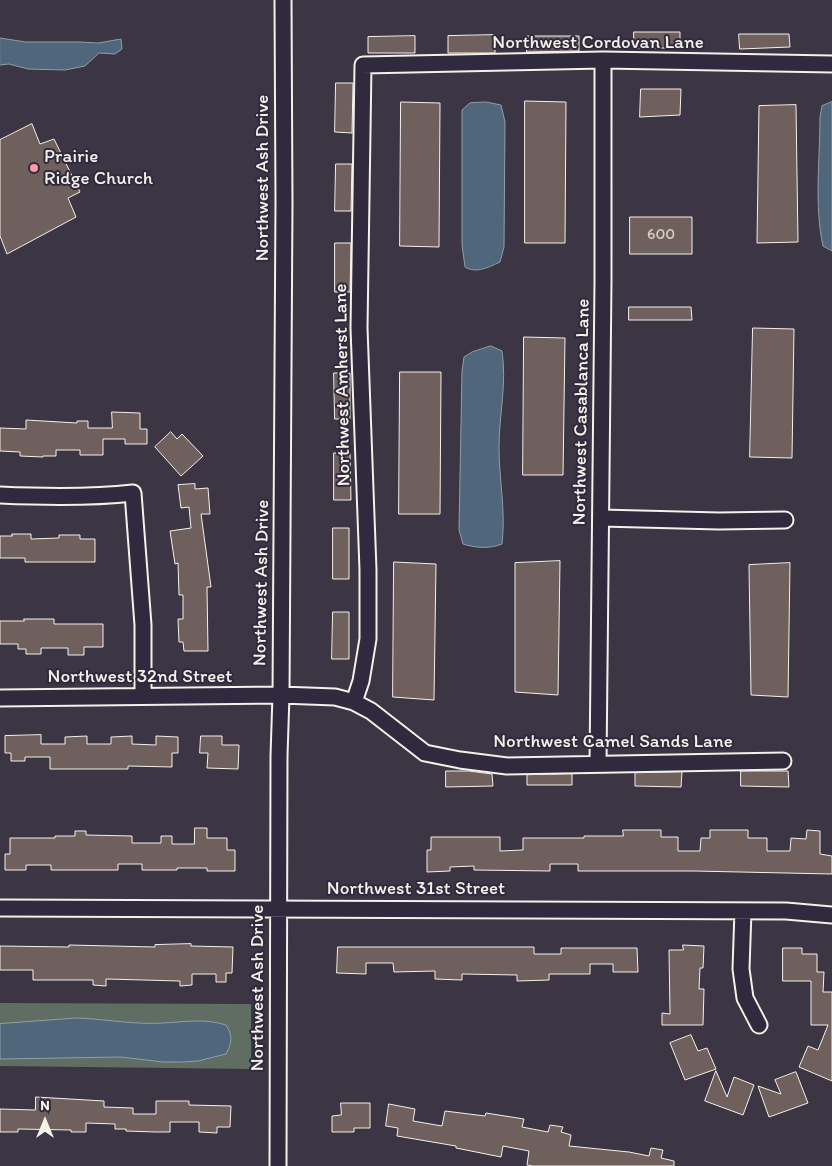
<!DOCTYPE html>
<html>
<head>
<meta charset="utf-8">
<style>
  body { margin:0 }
  #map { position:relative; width:832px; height:1166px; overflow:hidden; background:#3c3543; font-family:Itim,sans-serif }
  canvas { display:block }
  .north { position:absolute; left:20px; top:1096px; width:50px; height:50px; -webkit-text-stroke:4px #2f2a3d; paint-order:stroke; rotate:0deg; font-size:14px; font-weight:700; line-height:20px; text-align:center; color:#f4f1e8 }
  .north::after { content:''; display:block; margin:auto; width:18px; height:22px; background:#f4f1e8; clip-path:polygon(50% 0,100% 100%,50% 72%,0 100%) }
</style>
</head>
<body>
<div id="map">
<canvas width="832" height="1166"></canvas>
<div class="north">N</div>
</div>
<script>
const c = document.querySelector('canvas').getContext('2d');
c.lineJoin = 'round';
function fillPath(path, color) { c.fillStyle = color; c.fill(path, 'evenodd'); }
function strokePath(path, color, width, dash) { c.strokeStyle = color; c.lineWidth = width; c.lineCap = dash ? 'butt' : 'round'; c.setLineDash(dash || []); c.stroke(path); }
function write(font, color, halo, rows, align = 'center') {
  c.font = font + ' Itim,sans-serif'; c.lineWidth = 4; c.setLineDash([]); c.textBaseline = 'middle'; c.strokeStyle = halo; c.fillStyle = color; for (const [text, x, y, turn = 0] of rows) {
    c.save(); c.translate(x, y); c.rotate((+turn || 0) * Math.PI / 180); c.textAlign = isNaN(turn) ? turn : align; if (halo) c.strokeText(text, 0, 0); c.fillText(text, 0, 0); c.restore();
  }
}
fillPath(new Path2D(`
  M0,1003L251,1004V1069L0,1066Z`), '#5f6d63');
const water = new Path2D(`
  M0,38L26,42H80L98,43L121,39L122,49L115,54L99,53L85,66L65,70L28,69L9,64L0,65Z
  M486,102L501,105L505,122L504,247L500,262C489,267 476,274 465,267L462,245V110L470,103Z
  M832,102V251L823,246C814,205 820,159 820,117L822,106Z
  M491,346L502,351C507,384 499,415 499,447C499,480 506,511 502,544C490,549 476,548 463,544L459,530L462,371L464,357L472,352Z
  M77,1018C105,1019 135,1025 163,1023C185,1022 204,1018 226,1025C233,1036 232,1043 226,1054L198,1061L183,1062H163L121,1057L0,1059V1024Z`);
fillPath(water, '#50667b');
strokePath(water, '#929ea7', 1);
const building = new Path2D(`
  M634,32H680V48H634Z
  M739,34H789L790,47L740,49Z
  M495,35V53H448V36Z
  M415,36V53H368V37Z
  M527,36H579V51L527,52Z
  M336,83H353L352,133L335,132Z
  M641,89H681L680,115L640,117Z
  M525,101L566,102L565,243H525Z
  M401,102L440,103L439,247L400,246Z
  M796,105L798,242L757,243L759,106Z
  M32,124L40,144L54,139L80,192L68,198L76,217L7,254L0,236V140Z
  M336,164H352L351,211H335Z
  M630,217H692V254H630Z
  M335,243H351L350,292H335Z
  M629,307H691L692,320H629Z
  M753,328L794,329L792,458L750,457Z
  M524,337L565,338L563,475H523Z
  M400,372H441L440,514H399Z
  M334,373H350V419H335Z
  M112,412L140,413V429H147V444H125V439H103V455H80V450H56V456H43V457L20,456V452L0,451V428L26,429V420L77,423V421H88V428H112Z
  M171,432L177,439L182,434L203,456L181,476L155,447Z
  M334,453H350L351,500H334Z
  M195,484V489L208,488L210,514H201L211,587H207L208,651H184L183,642H179L178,619H183V595H179L178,563L175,564L170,531L191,528L189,507L181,508L178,485Z
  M333,528H349V579H333Z
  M12,534H31V539L59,538V535H80V539H95V562H25V558H0V536H12Z
  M560,561L558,695L515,692V563Z
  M394,562L436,564L434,700L393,697Z
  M790,563L788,697L751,695L749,565Z
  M333,612H349V659H332Z
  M24,619H54V624H103V647H84V655H68V648H41V654H26V649H18V644H0V621H24Z
  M41,735V744H65V737L87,736V744H111V737L132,736V744L156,745V736L178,737V753H172V767L128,766V769H50V757H25V761H11V753H5V736Z
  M201,736H222V745H239L238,769L207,768L208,753H200Z
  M446,771H469L492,774L493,786L446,787Z
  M741,771H788L789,787L741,786Z
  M682,772L681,787L635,786V773Z
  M572,774V785H527V775Z
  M195,828H207V838H227V850H235V871H207V868H177V870H142V864H118V870H51V865H26V870H5V854H10V838H55V836H75V831H86V835L132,836V843H161V836H172V844H194Z
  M623,830H661V837H678V851H700L701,838H710V830H748V838H767V851H790L791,838L806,839L807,830L820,831V854L832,856V874L694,871H578V864H550V871L474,870V866L450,867V871L427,872V850H431V837H500V851L523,850V838H584V836H623Z
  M191,944V946L233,947L232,973H226V982H216V974H192V985L180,986V981L106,979V986L93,985V980H33V970H0V946L69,947V945L155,947V945Z
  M683,945L704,946L703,968H700L699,989H704L703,1025H662V1013L670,1014L669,950H683Z
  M338,947H534V954H561V948H637L638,972H613V964H590V974H549V980L517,981V975L462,974V980L435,979V971L394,972L393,963H366V974L337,973Z
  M783,948H802V954H817V972H824L823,992H832V1081L799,1067L808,1046L818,1050L828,1025H811V981H783Z
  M691,1035L698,1051L707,1048L716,1069L685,1080L670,1043Z
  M716,1071L727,1097L734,1077L754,1085L743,1115L705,1101Z
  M796,1072L808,1103L769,1117L758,1086L781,1094L775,1080Z
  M36,1097L104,1101V1107L133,1108V1114H156V1101H189V1105L231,1106L230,1127H217V1133L199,1132V1122H170V1132H155L126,1131V1129H115V1124L86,1123V1132H71V1130L18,1129V1132H0V1109L35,1110Z
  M341,1103H370V1128H354V1132H332V1116L341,1115Z
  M389,1104L415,1109L413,1121L442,1126L445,1111L485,1116L486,1113L524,1119L522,1127L548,1132L550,1125L563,1127L561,1132L571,1135L569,1146L629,1152L649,1156L651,1148L663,1150L661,1158L674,1161V1166H533L527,1165L529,1151L503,1146L501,1157L456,1148V1146L397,1136L398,1128L386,1126Z`);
fillPath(building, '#70605d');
strokePath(building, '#f4f1e8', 1);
const minor = new Path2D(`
  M0,495C45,497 89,498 133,493L143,625V696
  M601,518L719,521L785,520
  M0,698L281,695L335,697L354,702L371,711L425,753L460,760L507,766L783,761
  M354,702L361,681L368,639V570L359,328L363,65L603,60L832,64
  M598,764L603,281V60
  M0,908L786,911L832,915
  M743,911L741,969L745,998L759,1025
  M278,1166L279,756L281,695L284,203L283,0`);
strokePath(minor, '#f4f1e8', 19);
strokePath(minor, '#2f2a3d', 15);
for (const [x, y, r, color] of [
  [34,168,5,"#ff9aa2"]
]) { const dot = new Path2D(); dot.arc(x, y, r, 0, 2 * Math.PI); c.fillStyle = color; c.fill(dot); strokePath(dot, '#2f2a3d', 2); }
write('16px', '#d3cdc5', null, [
  ["600",661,235]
]);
write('19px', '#f4f1e8', '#2f2a3d', [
  ["Northwest Cordovan Lane",598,43],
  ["Northwest Ash Drive",263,178,-90],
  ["Northwest Amherst Lane",343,385,-91],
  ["Northwest Casablanca Lane",582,412,-89],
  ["Northwest Ash Drive",262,583,-89],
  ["Northwest 32nd Street",140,677],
  ["Northwest Camel Sands Lane",613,742],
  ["Northwest 31st Street",416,889],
  ["Northwest Ash Drive",258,988,-90]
]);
write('19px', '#f4f1e8', '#2f2a3d', [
  ["Prairie",44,157],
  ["Ridge Church",44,179]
], 'left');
</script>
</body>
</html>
